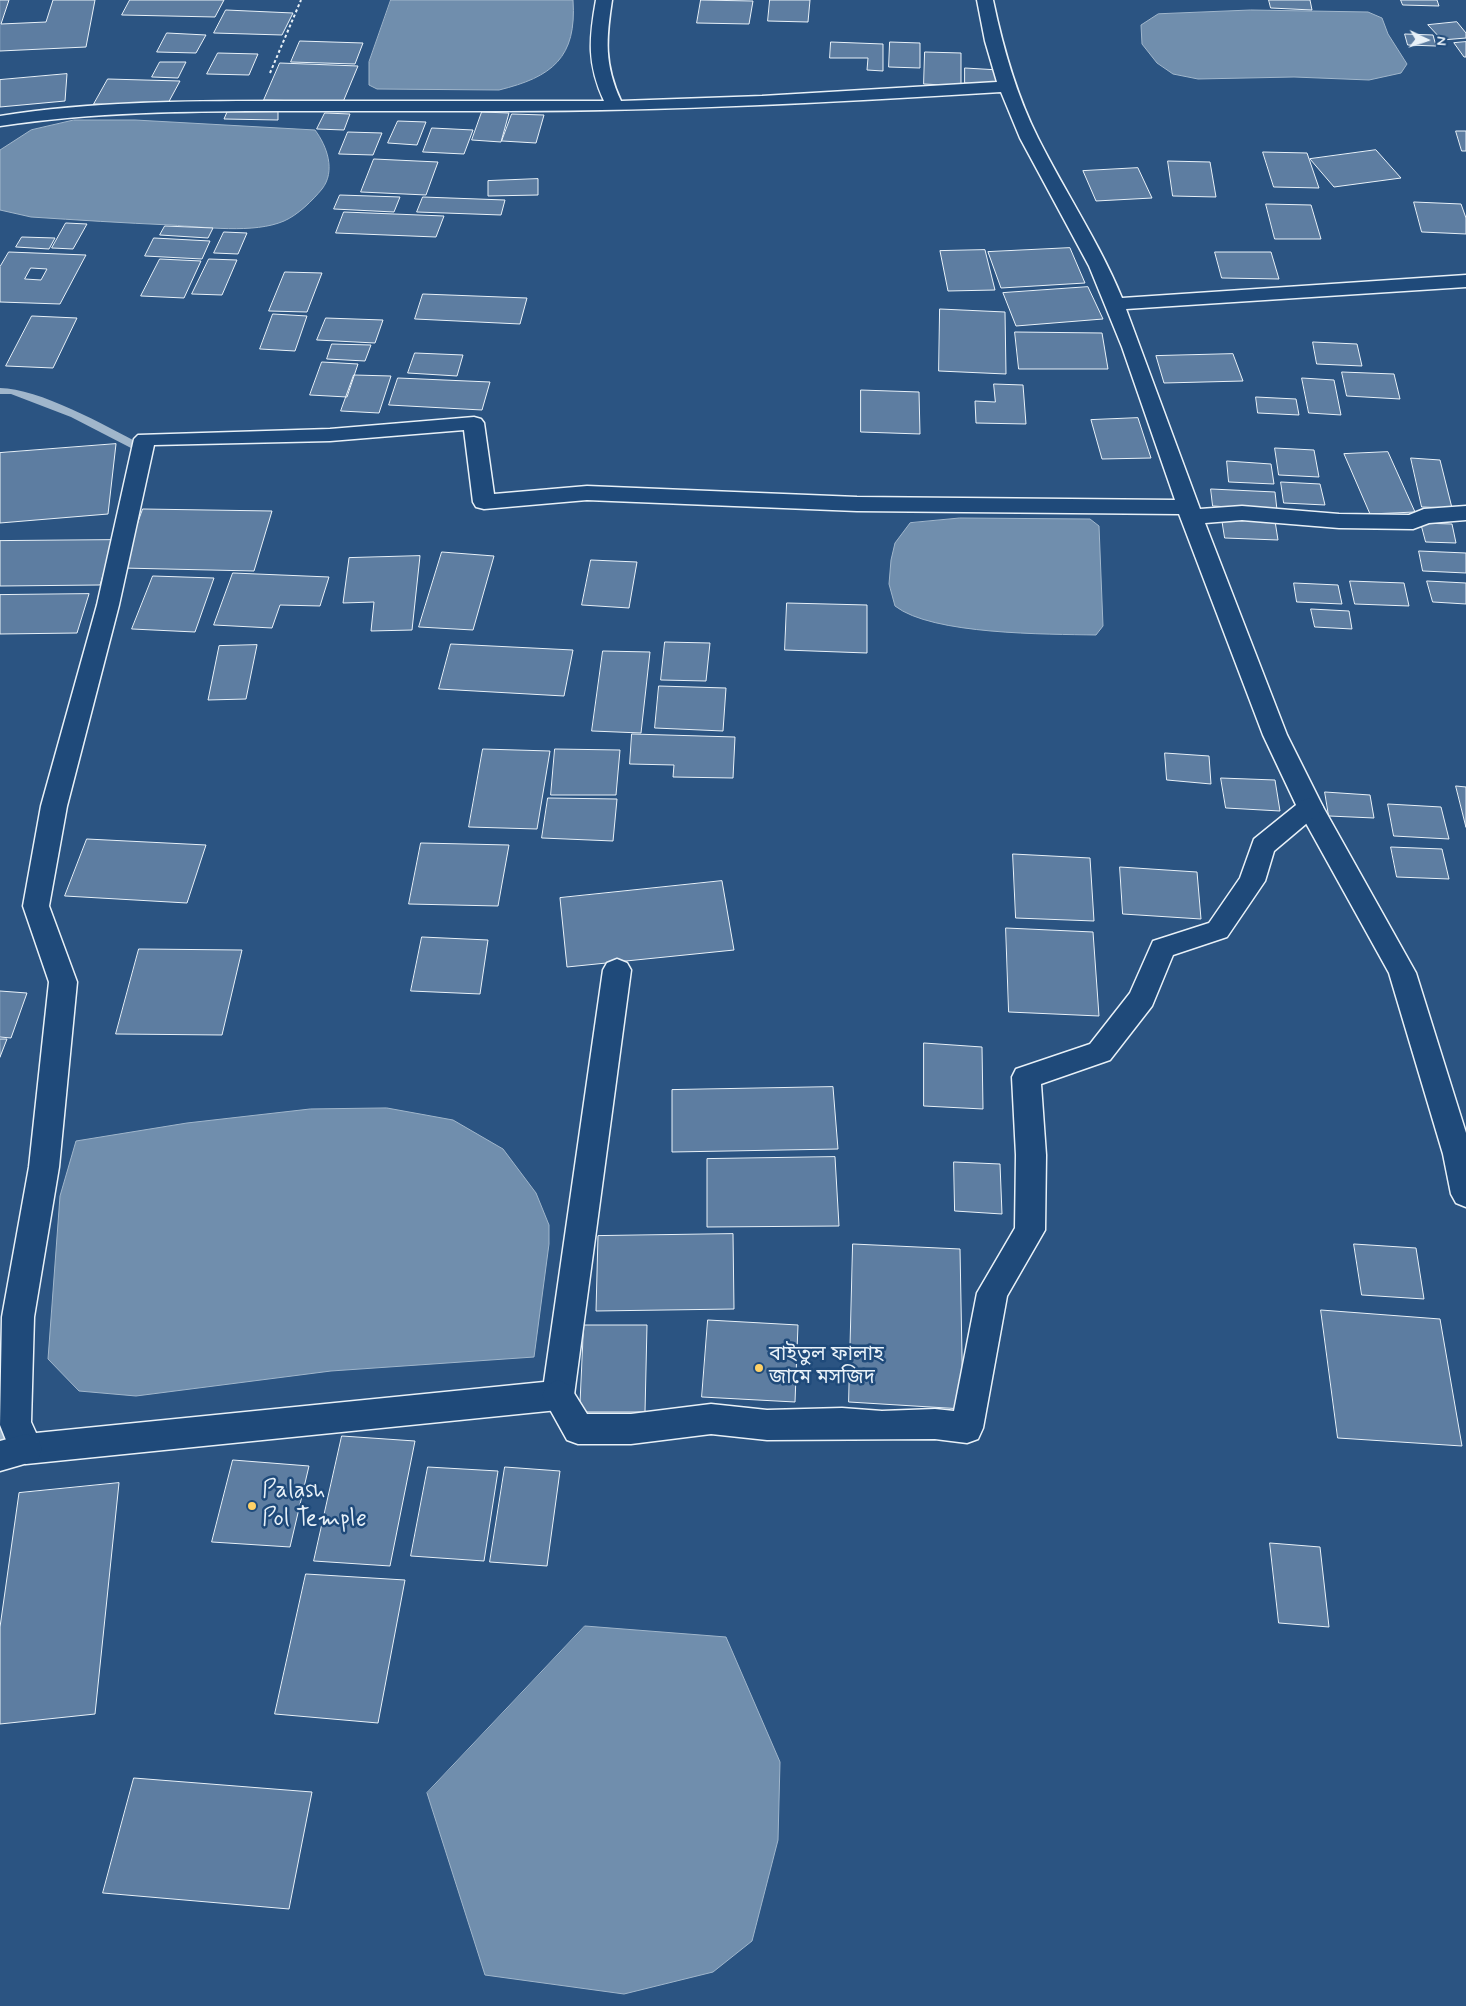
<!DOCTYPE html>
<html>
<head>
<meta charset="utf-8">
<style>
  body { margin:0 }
  #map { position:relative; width:1466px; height:2006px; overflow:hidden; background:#2b5482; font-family:Mynerve,sans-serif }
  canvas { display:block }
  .north { position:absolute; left:1401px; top:15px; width:50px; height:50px; -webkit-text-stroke:4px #1f4a7a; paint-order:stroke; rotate:94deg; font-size:14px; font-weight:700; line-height:20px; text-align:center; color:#e8f1f8 }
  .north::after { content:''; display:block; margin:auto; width:18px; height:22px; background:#e8f1f8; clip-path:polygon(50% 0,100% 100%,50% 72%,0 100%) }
</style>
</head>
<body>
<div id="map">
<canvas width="1466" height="2006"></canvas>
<div class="north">N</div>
</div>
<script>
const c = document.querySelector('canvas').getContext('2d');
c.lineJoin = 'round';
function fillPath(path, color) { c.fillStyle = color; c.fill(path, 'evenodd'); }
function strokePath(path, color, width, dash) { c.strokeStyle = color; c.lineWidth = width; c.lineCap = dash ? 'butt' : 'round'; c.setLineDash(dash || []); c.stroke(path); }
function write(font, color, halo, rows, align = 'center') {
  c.font = font + ' Mynerve,"Noto Sans Bengali",sans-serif'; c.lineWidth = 5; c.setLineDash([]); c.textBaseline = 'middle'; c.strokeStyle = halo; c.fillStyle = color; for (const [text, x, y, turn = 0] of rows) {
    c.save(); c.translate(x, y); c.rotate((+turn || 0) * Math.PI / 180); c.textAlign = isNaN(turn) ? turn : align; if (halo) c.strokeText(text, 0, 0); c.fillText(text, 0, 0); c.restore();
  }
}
const water = new Path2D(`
  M391,0H573C577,58 552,77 499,90L377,89L369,85V62Z
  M1251,10L1368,12L1382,18L1388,34L1407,64L1401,73L1369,80L1294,77L1198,79L1173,74L1157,63L1142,44L1141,25L1158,14Z
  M74,120H135L315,130C327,146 336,171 322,189C313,200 298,215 284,221C254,234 204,227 171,225C124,223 77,220 31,217L0,210V150L31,130Z
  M960,518L1090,519L1099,526L1103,626L1096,635C1047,634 932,635 895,606L889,584L891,560L895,543L910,523Z
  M387,1108L453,1120L503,1149L536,1193L549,1225V1244L534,1357L331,1371L136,1396L79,1391L48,1359L60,1196L76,1141L187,1123L310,1109Z
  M585,1626L726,1637L780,1762L778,1840L752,1941L713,1972L624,1994L485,1975L427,1793Z`);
fillPath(water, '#708ead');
strokePath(water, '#a0b6cb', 1);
fillPath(new Path2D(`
  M0,388C38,388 106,426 141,444L143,446L139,462H131V448L71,417L11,394H0Z
  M0,1418L6,1420L14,1442L11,1448L5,1450L0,1448Z`), '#a0b6cb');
const building = new Path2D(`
  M0,0H9L1,24L46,22L53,0H95L86,47L0,51Z
  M130,0H224L215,17L122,15Z
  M701,0L753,1L749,24L697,23Z
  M770,0H810L808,22L768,21Z
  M1269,0H1310L1312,10L1271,8Z
  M1401,0H1437L1439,6L1403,5Z
  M226,10L293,13L282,35L214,33Z
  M1457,22L1466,33V38L1442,40L1428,25Z
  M167,33L206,35L196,53L157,52Z
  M1405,34L1433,35L1436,46L1408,45Z
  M300,41L363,43L355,64L291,62Z
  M831,42L883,44V71L867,70L868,58H830Z
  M890,42L920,43V68L889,67Z
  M1466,42V57H1464L1454,43Z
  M925,52L961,53V86L924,84Z
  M218,53L258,54L249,75L207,74Z
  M160,62H186L178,78L152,77Z
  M280,63L358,66L343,102L264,100Z
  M965,68L999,70V85L965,83Z
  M67,74L65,101L0,107V80Z
  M108,79L180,81L166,107L94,104Z
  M278,111V120L224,119L227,112Z
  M482,112L509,113L501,142L472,140Z
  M325,113L350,114L344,130L317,129Z
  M512,114L544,115L536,143L502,141Z
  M398,121L426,122L417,145L388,143Z
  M432,128L473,130L464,154L423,152Z
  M1456,131H1466V151H1462Z
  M348,132L382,133L373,155L339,154Z
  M1376,150L1401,178L1334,187L1310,159Z
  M1263,152L1307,153L1319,188L1274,187Z
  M374,159L438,162L426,195L361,192Z
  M1168,161L1210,162L1216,197L1173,196Z
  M1138,168L1152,198L1096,201L1083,171Z
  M538,179V195L488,196V181Z
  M340,195L400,197L394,212L334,209Z
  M423,197L505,200L501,215L417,212Z
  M1414,202L1461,204L1466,218V234L1422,232Z
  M1266,204L1311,205L1321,239H1275Z
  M344,212L444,216L436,237L336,233Z
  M66,223L87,224L73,249L52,248Z
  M165,226L213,228L208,238L160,235Z
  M224,232L247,233L238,254L214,253Z
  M22,237L55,238L49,249L16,247Z
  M154,238L210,241L202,259L145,256Z
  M1070,248L1085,283L1001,288L988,252Z
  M985,250L995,290L948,291L940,251Z
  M9,252L86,255L60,304L0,302V267ZM31,268L47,269L41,280L25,279Z
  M1215,252H1271L1279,279L1222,278Z
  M160,259L201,261L184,298L141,296Z
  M209,259L237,260L222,295L192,294Z
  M285,272L322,273L307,312L269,311Z
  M1088,287L1103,319L1016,326L1003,293Z
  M423,294L527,298L520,324L415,319Z
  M940,309L1005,312L1006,374L939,371Z
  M273,314L307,316L295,351L260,349Z
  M32,316L77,318L53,368L6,366Z
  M326,318L383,320L375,343L317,340Z
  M1015,332L1102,333L1108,369H1019Z
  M1313,342L1357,344L1362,366L1317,364Z
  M332,344L371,345L365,361L327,359Z
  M415,353L463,355L457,376L408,373Z
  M1233,354L1243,381L1164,383L1156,356Z
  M322,362L358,364L347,397L310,395Z
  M1342,372L1394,374L1400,399L1347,396Z
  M354,375L391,376L379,413L341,411Z
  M398,378L490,382L482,410L389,405Z
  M1302,378L1334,380L1341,415L1309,413Z
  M994,384L1023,385L1026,424L976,423L975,401L995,402Z
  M861,390L919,392L920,434L861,432Z
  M1256,397L1296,399L1299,415L1258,413Z
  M1138,418L1151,458L1102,459L1091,420Z
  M116,444L108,514L0,523V453Z
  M1275,448L1314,450L1319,477L1279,475Z
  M1388,452L1415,512L1370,514L1344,454Z
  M1411,458L1440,460L1452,508L1422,507Z
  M1227,461L1271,464L1274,484L1229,482Z
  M1281,482L1320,484L1325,505L1284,503Z
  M1211,489L1275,492L1277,510L1213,506Z
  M143,509L272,511L254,571L122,568Z
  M1222,519L1275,521L1278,540L1225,538Z
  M1421,523L1452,524L1456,543L1426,542Z
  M114,540L100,585L0,586V541Z
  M1419,551L1466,553V573L1423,571Z
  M442,552L494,556L473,630L419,627Z
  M420,556L412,630L371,631L374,602L343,603L349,558Z
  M591,560L637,562L629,608L582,605Z
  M233,573L329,577L320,606L280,605L272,628L214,625Z
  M153,576L214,578L195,632L132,629Z
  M1350,581L1404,583L1409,606L1355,604Z
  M1427,581L1466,583V604L1433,602Z
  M1294,583L1338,585L1342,604L1297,602Z
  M89,594L77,633L0,634V595Z
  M787,603L867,605V653L785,650Z
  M1311,609L1349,611L1352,629L1315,627Z
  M665,642L710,643L706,681L661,680Z
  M451,644L573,650L564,696L439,689Z
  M257,645L246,699L208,700L219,646Z
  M603,651L650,652L641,733L592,731Z
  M659,686L726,688L723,731L655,728Z
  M632,734L735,737L733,778L673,777L674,765L630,764Z
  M483,749L550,751L537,829L469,827Z
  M555,749L620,750L616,795H551Z
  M1165,753L1209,756L1211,784L1167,780Z
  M1221,778L1275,780L1280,811L1226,808Z
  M1456,786L1466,787V827Z
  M1325,792L1370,795L1374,818L1329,816Z
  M548,798L617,799L613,841L542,838Z
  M1388,804L1441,807L1449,839L1394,836Z
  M87,839L206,845L187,903L65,896Z
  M421,843L509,845L498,906L409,904Z
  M1391,847L1442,849L1449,879L1397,877Z
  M1013,854L1090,858L1094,921L1016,918Z
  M1120,867L1197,872L1201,919L1123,914Z
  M722,881L734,950L567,967L560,898Z
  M1006,928L1093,932L1099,1016L1009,1012Z
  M422,937L488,940L480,994L411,991Z
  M139,949L242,950L222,1035L116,1034Z
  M0,991L27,993L11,1038L0,1037Z
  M0,1039H7L0,1057Z
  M924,1043L982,1047L983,1109L924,1106Z
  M833,1087L838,1149L672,1152V1090Z
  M835,1157L839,1226L707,1227V1159Z
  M954,1162L1000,1164L1002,1214L955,1211Z
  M733,1234L734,1309L596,1311L598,1236Z
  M853,1244L960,1249L963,1409L849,1402Z
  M1354,1244L1416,1248L1424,1299L1362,1295Z
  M1321,1310L1440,1319L1462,1446L1338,1438Z
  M708,1320L798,1325L795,1402L702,1397Z
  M584,1325H647L645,1412H580Z
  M342,1436L415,1441L390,1566L314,1561Z
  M233,1460L309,1466L290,1547L212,1542Z
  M428,1467L498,1471L484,1561L411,1556Z
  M505,1467L560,1471L547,1566L490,1562Z
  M119,1483L95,1714L0,1724V1627L19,1493Z
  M1270,1543L1320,1547L1329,1627L1279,1623Z
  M306,1574L405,1580L378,1723L275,1714Z
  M134,1778L312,1792L289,1909L103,1893Z`);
fillPath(building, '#5d7da1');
strokePath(building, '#e8f1f8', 1);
const minor = new Path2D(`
  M596,0H612C606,39 604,64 621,101L762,96L997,82L985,41L977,0H993C1003,48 1016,94 1038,138C1065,192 1099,242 1122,298L1466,275V287L1126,309L1200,509L1242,506L1339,514L1409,515L1424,509L1466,506V520L1429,523L1413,529L1339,528L1242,520L1205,523L1287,735L1323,807L1416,973L1466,1133V1207L1456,1203L1451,1194L1443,1154L1389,973L1297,807L1263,735L1179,514L857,511L587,500L484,509L476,507L473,502L464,430L330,441L154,445L119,605L67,806L49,906L77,982L59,1167L34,1317L31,1422L36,1433L544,1382L603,970L607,963L617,959L627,963L631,970L574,1395L569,1405L558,1410L26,1464L14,1460L0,1425L2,1317L29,1167L49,982L23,906L41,806L97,605L134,439L138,435L330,429L474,417L481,419L484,423L494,494L587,486L857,497L1175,500L1122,347L1089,266L1020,138L1001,92C836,102 673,111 508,111C432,111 357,111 281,111C187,111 93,112 0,126V116C101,100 203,101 305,101C405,101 505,101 604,101C587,64 589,39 596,0Z`);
const tertiary = new Path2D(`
  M1310,798L1319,801L1323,807L1319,813L1274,851L1265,881L1227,937L1173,955L1152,1006L1110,1060L1041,1084L1046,1155L1045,1230L1007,1296L983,1428L978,1439L967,1443L935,1439L767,1440L711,1434L631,1444H578L567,1440L542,1395L547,1385L558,1380L569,1385L587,1414H631L711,1404L767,1410L842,1408L882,1411L935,1409L954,1411L977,1293L1015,1228L1016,1155L1012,1077L1016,1069L1090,1044L1130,993L1153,941L1209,923L1240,878L1254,839L1301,801Z`);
const secondary = new Path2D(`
  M26,1434L38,1438L42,1449L38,1460L0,1471V1441Z`);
strokePath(minor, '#e8f1f8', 3);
strokePath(tertiary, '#e8f1f8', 3);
strokePath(secondary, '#e8f1f8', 3);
strokePath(new Path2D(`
  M270,73L301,0`), '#e8f1f8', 2, [3, 2.5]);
fillPath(minor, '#1f4a7a');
fillPath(tertiary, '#1f4a7a');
fillPath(secondary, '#1f4a7a');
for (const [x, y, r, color] of [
  [759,1368,5,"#ffd166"],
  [252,1506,5,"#ffd166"]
]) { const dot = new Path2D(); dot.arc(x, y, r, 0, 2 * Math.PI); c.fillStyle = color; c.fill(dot); strokePath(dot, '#1f4a7a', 2); }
write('20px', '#e8f1f8', '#1f4a7a', [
  ["বাইতুল ফালাহ",769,1356],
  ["জামে মসজিদ",769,1379]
], 'left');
write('24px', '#e8f1f8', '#1f4a7a', [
  ["Palash",262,1492],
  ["Pol Temple",262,1520]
], 'left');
</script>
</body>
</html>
